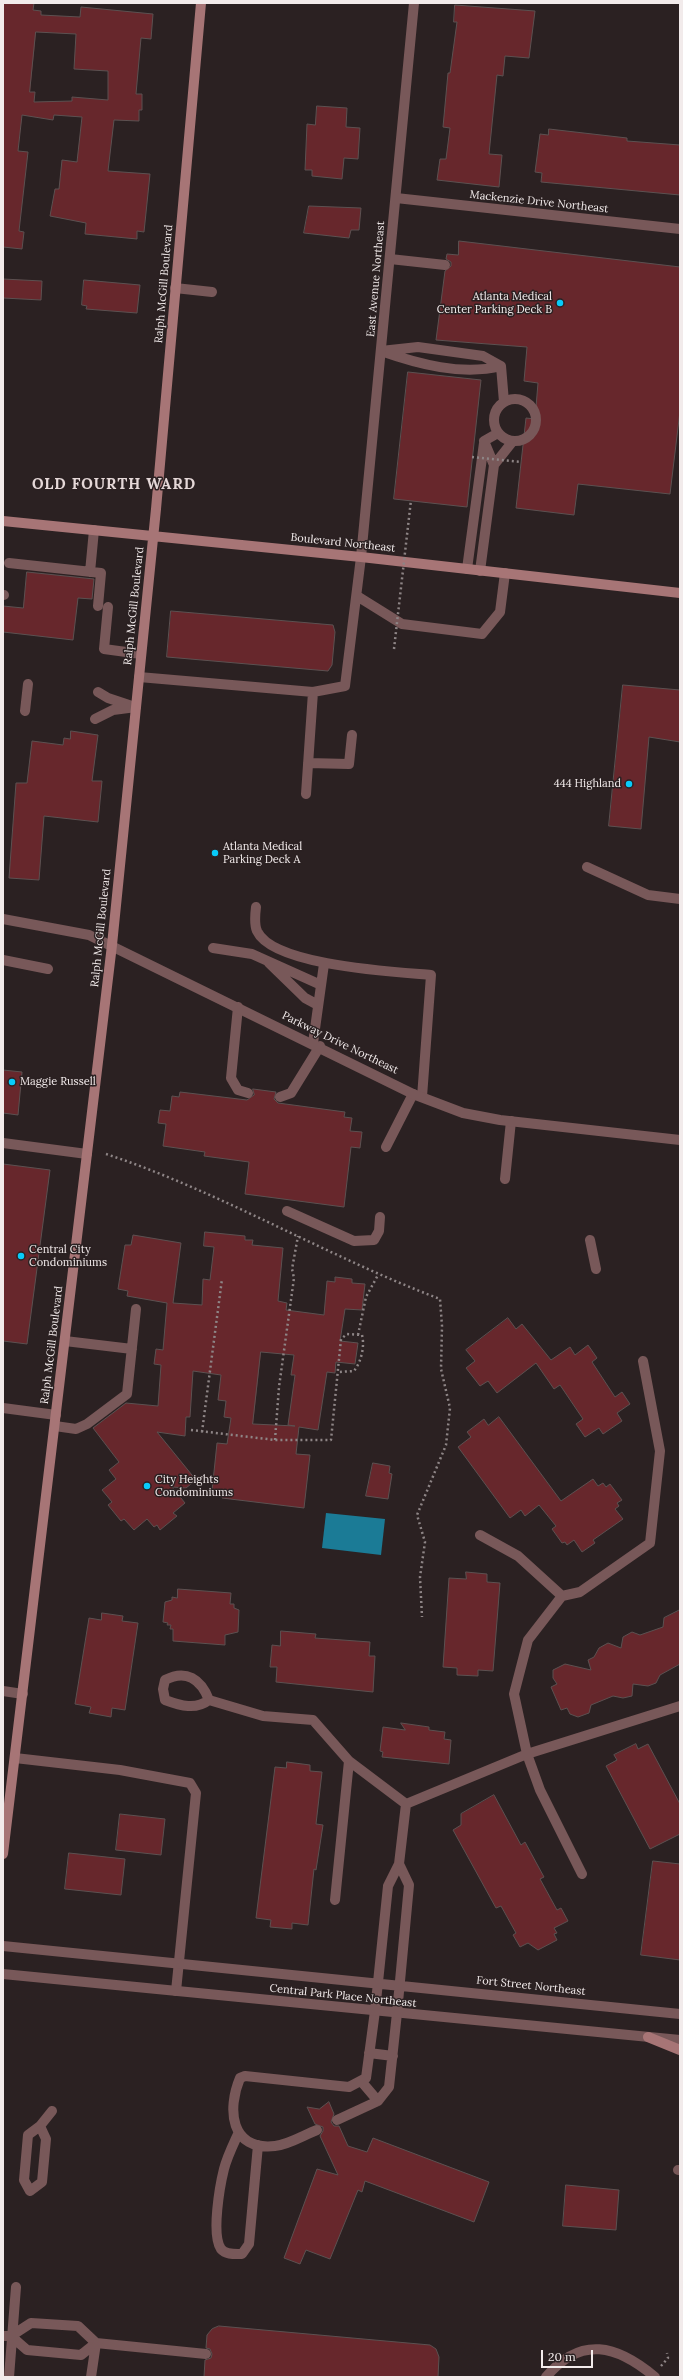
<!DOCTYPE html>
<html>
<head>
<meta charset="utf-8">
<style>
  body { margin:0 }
  #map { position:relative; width:683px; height:2380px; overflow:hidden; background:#2b2122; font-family:Lora,serif }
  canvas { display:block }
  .frame { position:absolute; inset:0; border:4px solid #f2ebeb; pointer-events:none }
  .scale { position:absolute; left:541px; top:2350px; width:52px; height:18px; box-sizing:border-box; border:2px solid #f2ebeb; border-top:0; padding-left:5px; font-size:12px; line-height:14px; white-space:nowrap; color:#f2ebeb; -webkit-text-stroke:3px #2b2122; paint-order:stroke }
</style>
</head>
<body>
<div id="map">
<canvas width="683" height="2380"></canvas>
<div class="frame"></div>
<div class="scale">20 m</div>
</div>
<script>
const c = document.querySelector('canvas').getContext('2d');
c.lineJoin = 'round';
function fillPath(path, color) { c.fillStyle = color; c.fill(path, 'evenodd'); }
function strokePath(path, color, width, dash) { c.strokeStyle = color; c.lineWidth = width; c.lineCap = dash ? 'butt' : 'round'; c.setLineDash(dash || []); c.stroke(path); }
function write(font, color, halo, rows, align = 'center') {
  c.font = font + ' Lora,serif'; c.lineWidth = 3; c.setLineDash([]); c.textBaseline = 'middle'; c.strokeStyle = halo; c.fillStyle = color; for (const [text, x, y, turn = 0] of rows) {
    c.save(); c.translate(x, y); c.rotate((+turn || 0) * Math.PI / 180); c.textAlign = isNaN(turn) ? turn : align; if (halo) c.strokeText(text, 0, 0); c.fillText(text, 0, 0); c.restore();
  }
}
fillPath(new Path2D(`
  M326,1513L385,1519L381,1555L322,1548Z`), '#1b7b96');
const building = new Path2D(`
  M3,3H34L33,10L41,11V15L80,17L81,7L153,14L151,39L141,38L136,94H142V110H139V121L114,120L108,171L150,174L144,232L137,231V239L85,234L86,223L50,216L55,189H59L62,160L77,162L82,117L54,115L53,120L22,115L18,151L28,152L19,231L24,232L22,249L3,247ZM36,32L76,34L74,69L108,71V100L72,97V101L34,102L35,92H30Z
  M455,5L535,11L529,58L505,56L503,76L497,75L489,154L502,155L499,187L437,180L440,159H446L450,128L443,127L448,73H450L457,22H454Z
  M317,106L347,108L346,127L360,128L358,159L344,158L342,179L312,176V170H305L307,124L315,125Z
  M549,129L627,138V141L680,145V195L541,182L542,173L535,172L540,134L548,135Z
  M309,206L361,208L359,230H351L349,238L304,233Z
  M459,241L680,267V411L670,494L578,484L574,515L516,508L526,418L535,419L538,383L524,381L527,347L436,340L445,271L451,266V262L446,259L447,254L458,255Z
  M3,279L42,281L41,300L3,298Z
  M84,280L140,285L137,313L86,309L87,306L82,305Z
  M408,372L481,380L467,507L394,499Z
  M27,572L94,579L92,599L78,598L73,640L3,632V606L23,608Z
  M171,611L333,625L335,632L332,665L328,671L167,657Z
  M623,685L680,690V742L649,737L641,829L609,826Z
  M71,731L98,735L92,781H102L98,822L44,816L39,880L9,878L16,783H27L32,741L63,745L64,738L70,739Z
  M3,1070L22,1072L18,1115L3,1113Z
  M253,1089L276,1092L274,1099L278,1103L345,1112L344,1117L352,1118L350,1131L362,1132L360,1148L351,1147L344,1207L245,1194L249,1162L204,1156L205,1152L163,1146L166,1124L158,1123L160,1110L170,1111L172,1096L179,1097L180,1092L247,1100L254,1095Z
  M3,1164L50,1170L27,1344L3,1341Z
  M205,1232L245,1236V1240H253L252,1245L283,1248L278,1301L287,1303L286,1310L324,1315L327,1281L335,1282V1277L352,1279V1283L365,1284L362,1310L345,1309L340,1341L358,1343L355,1364L336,1362L335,1373L327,1372L318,1430L299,1427L296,1454L310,1455L304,1508L222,1498L223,1492L212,1491L217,1443L227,1444L231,1418L224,1417L226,1401L218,1400L221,1375L193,1371L190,1417H186L185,1436L157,1432L196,1480L186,1488L172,1487L185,1503L173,1513L177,1516L160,1530L157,1525L154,1527L147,1519L134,1530L124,1519L121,1521L108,1505L112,1502L102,1490L116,1479L109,1470L119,1462L93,1428L126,1403L158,1406L161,1365L154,1364L156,1349L163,1350L167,1303L127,1296L128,1291L118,1289L125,1245H131L133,1235L181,1243L173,1303L202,1305L203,1279L210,1280L214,1247L204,1246ZM261,1352L294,1355L291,1375H295L288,1425L295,1426L253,1424Z
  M508,1318L516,1329L522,1324L551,1360L570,1347L575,1355L588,1345L597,1358L592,1362L615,1397L622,1392L630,1404L617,1413L622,1421L603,1434L599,1428L585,1437L576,1424L583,1419L560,1385L554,1389L536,1363L497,1393L488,1381L480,1386L466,1368L475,1361L466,1350Z
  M499,1417L561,1501L593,1479L598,1486L603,1483L606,1487L610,1484L622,1500L617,1503L619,1506L615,1509L623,1519L593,1540L595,1543L582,1552L574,1540L567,1545L565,1542L562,1543L552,1529L556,1526L539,1505L525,1516L521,1510L510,1518L458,1447L471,1437L467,1432L484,1419L488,1425Z
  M373,1463L390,1466L389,1473L392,1474L388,1499L366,1496Z
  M466,1572L487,1574V1582L500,1583L493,1671L478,1670V1676L457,1675V1668L443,1667L449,1578L466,1579Z
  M178,1589L231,1593L230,1604H234V1608L239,1610L238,1632L225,1635V1645L173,1641V1629H170L171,1625H167L168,1623L163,1622L165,1602L172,1600V1597L177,1598Z
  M680,1610V1664L660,1675L656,1683L648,1686L633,1684L632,1696L623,1698L613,1696L591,1705L589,1713L578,1717L570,1714L567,1708L561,1710L551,1687L557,1684L553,1678V1670L565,1664L591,1670L588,1660L594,1657L599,1648L608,1643L621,1648L623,1637L632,1632L640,1635L663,1627L664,1618Z
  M102,1613L123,1616L122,1621L138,1623L125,1710L112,1708L111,1717L89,1713L91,1707L75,1704L89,1618L101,1620Z
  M281,1631L316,1634L315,1638L370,1642L369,1656H375L373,1692L276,1682L277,1667H270L272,1645L280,1646Z
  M401,1723L429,1727V1730L445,1732L444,1739L451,1740L449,1764L382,1757L383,1752L380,1751L383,1727L405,1730Z
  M636,1744L638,1749L648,1744L680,1804V1834L650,1849L606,1766L617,1760L614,1755Z
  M287,1762L310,1765V1771L322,1772L316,1824L323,1825L316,1870L314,1869L308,1925L292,1923V1929L270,1927L271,1920L256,1918L275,1767L286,1768Z
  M494,1795L521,1845L525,1842L544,1877L540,1879L557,1910L561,1908L568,1921L554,1928L557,1933L554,1934L557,1940L538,1950L528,1943L520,1947L513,1935L516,1933L501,1906L496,1908L453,1830L461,1825V1814Z
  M120,1814L165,1819L161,1855L116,1850Z
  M69,1853L125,1859L121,1895L65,1889Z
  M653,1861L680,1864V1960L641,1955Z
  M329,2102L334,2114L331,2122L334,2126H339L348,2146L367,2152L373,2138L489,2182L474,2222L365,2181L362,2192L358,2190L330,2259L306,2250L300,2264L284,2258L317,2169L338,2175L320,2136L323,2131V2127L315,2124L307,2107L319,2109Z
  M566,2185L619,2190L616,2230L563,2226Z
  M219,2326L430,2345L436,2349L439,2357L438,2377H204L205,2360L211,2358L212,2354L210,2349L206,2348L207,2335L212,2329Z`);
fillPath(building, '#67272c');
strokePath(building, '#5c5151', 1);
strokePath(new Path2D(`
  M106,1154C221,1192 326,1256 440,1299L442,1326L441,1369L450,1408L446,1445L417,1515L425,1542L420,1577L422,1617
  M358,1335L366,1297L378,1275
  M191,1430L275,1440H331L341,1339L347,1334L362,1335C365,1347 361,1362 354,1371L339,1372
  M202,1432L222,1279
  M275,1440L279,1387L294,1278L292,1269L298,1236
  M661,2366L668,2358L667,2353`), '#8e8586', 2.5, [2, 3]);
strokePath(new Path2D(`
  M390,259L445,265
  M175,288L212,292
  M418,347L483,356L501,366C462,376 418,364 381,351Z
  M501,366L504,402
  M494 420a21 21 0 1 1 42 0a21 21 0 1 1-42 0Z
  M494,465L513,441
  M9,563L101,573L98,606
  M467,569L484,443
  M480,571L494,465L484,441L498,433
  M90,572L94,530
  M3,595H4
  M357,596L402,624L482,634L500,612L505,573
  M108,607L104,649L141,654
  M139,677L313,692L306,794
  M98,692L108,698L132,706
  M313,692L345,686L361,557
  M25,711L28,684
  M95,719L113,710L136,707
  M308,763L349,764L352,735
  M587,867L648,895L680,899
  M256,907C255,915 254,924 257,931C273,966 396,972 431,975L422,1097
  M213,948L252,954L321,985
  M3,960L48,969
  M269,963L305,998L318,1005
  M238,1007L231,1078L238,1090L248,1093
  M313,1043L324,964
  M280,1097L291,1093L320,1046
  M3,1143L87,1154
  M386,1147L413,1094
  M505,1179L511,1121
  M287,1211L354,1241L374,1240L379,1231L380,1217
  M590,1240L596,1269
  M65,1341L132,1349
  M55,1426L76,1429L87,1424L127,1394L136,1309
  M15,1758L120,1770L190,1783L196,1793L176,1991
  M369,2053L393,2056
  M361,2081L378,2101
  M337,2120L378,2101L389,2087L397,2013
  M40,2126L46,2139L42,2182L30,2191L24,2180L28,2135L40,2126L52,2111
  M317,2130C304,2135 288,2145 275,2146C230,2151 227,2109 240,2078L245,2076L349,2087L366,2078L375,2011
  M238,2134C233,2145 227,2157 224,2169C220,2185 211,2235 221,2249C226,2255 235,2254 242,2254L249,2244L258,2145
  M678,2170H680
  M3,2336H11L27,2350L81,2355L96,2343L78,2326L31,2323L11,2336
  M9,2377L16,2287
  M91,2377L96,2343L206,2354`), '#785859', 10);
strokePath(new Path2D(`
  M396,198L680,229
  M361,557L414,3
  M3,1408L56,1415
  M562,1596L580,1592L650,1543L660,1451L643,1361
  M3,1691L23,1694
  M209,1700C201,1679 186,1669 165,1680L163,1689L165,1700C181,1706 196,1710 209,1700L263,1716L313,1720L349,1761L335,1900
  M349,1761L406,1804L399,1864L388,1886L375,2011
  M406,1804L527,1754L514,1694L528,1640L562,1596L518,1556L480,1535
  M582,1874L540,1790L527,1754L680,1706
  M3,1946L680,2014
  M3,1974L680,2040
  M397,2013L409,1885L399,1864
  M546,2377C581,2335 617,2345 655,2377`), '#785859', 10);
strokePath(new Path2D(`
  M3,919L89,935L413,1094L463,1113L500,1120L680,1140`), '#785859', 10);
strokePath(new Path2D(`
  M3,521L361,557L680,593
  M3,1854L112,945L156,509L201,3
  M648,2037L680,2050`), '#a77576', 10);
strokePath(new Path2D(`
  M472,457L521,462
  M394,649L411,500`), '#8e8586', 2.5, [2, 3]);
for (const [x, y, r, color] of [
  [560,303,4,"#08cbfa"],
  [629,784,4,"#08cbfa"],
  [215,853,4,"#08cbfa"],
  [12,1082,4,"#08cbfa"],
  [21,1256,4,"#08cbfa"],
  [147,1486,4,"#08cbfa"]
]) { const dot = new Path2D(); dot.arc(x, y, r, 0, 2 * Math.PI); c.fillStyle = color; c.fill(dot); strokePath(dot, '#2b2122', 1.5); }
write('11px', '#f2ebeb', '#2b2122', [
  ["Mackenzie Drive Northeast",539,202,6],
  ["East Avenue Northeast",376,279,-85],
  ["Ralph McGill Boulevard",164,284,-85],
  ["Boulevard Northeast",343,543,6],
  ["Ralph McGill Boulevard",134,606,-84],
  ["Ralph McGill Boulevard",101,928,-84],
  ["Parkway Drive Northeast",340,1043,26],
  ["Ralph McGill Boulevard",52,1345,-83],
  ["Fort Street Northeast",531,1986,6],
  ["Central Park Place Northeast",343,1996,6]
]);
write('11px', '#f2ebeb', '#2b2122', [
  ["Atlanta Medical",552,297,"right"],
  ["Center Parking Deck B",552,310,"right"],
  ["444 Highland",621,784,"right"],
  ["Atlanta Medical",223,847],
  ["Parking Deck A",223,860],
  ["Maggie Russell",20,1082],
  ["Central City",29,1250],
  ["Condominiums",29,1263],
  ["City Heights",155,1480],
  ["Condominiums",155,1493]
], 'left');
c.letterSpacing = '1px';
write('bold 15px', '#e5d8d8', '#2b2122', [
  ["OLD FOURTH WARD",114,485]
]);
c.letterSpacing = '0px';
</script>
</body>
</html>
